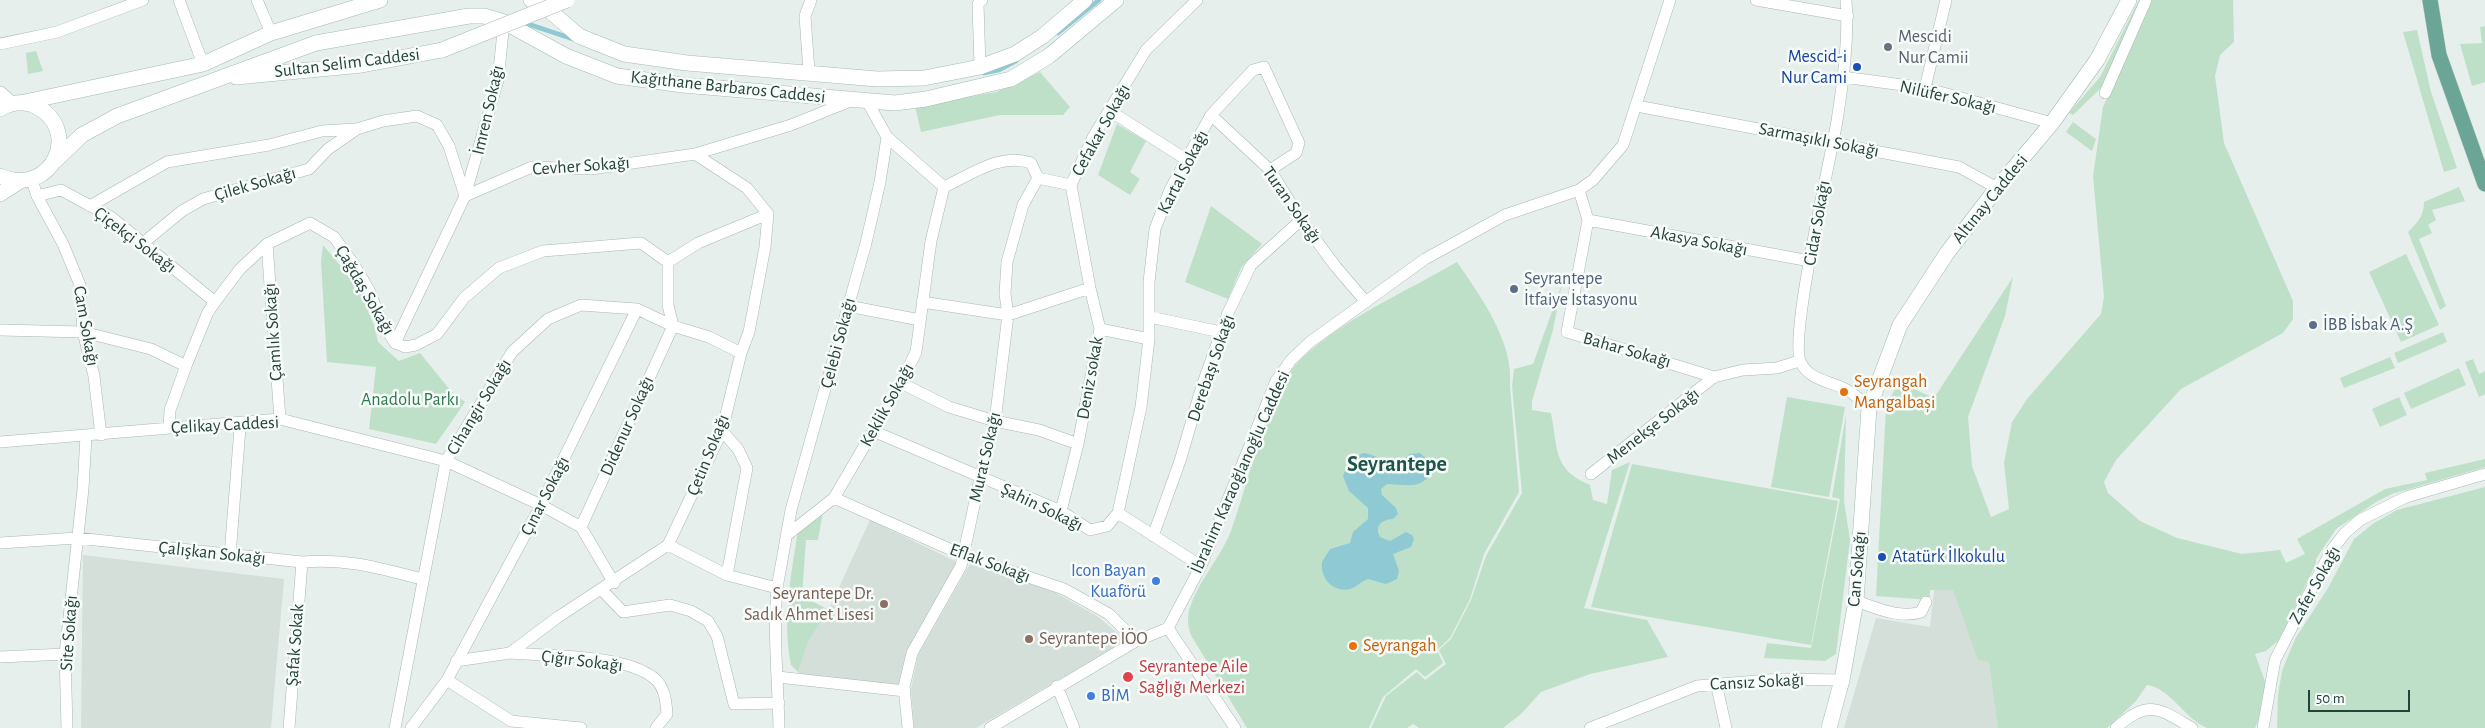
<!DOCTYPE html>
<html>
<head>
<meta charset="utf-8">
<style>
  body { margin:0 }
  #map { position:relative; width:2485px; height:728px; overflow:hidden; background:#e6efeb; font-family:"Alegreya Sans",sans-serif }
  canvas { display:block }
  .scale { position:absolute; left:2308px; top:690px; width:102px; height:22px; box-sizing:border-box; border:2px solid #24423a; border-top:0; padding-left:6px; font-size:15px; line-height:18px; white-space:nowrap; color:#24423a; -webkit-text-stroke:4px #f7fbf9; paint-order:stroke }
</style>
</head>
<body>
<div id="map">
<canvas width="2485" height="728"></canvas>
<div class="scale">50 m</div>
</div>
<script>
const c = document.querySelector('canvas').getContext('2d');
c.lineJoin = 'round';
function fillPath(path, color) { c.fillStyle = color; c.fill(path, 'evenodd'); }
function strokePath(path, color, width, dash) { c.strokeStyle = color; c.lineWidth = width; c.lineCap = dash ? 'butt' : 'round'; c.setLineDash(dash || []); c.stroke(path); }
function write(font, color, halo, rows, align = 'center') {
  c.font = font + ' "Alegreya Sans",sans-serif'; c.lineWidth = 5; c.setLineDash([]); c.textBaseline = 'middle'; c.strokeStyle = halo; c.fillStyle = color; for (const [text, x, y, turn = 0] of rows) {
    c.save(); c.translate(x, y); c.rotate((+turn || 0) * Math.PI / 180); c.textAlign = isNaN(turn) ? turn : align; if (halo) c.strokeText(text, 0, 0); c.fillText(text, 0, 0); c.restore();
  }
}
fillPath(new Path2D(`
  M870,520L959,563L910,649L898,686L804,676L798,672L809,640L829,609Z
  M83,555L284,579L271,728H81Z
  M971,562L1047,588L1097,616L1126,640L976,728H914L911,689L918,655Z
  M1959,587L2001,678L2009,728H1844L1876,618L1930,627L1934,590Z`), '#d4dfda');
fillPath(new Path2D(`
  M2139,0H2143L2105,84L2073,115L2069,113L2100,77Z
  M2151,0H2233L2234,42L2220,55L2215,76L2224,143L2293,301V319L2283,333L2181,389L2116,460L2104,482L2108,493L2140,521L2177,538L2242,554L2280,550L2286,563L2305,554L2297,539L2385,489L2427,480L2425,473L2485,459V467L2392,494L2376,502L2336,529L2316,559V564L2279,640L2266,651L2255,654L2266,684L2262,712L2255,728C2243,728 2217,728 2207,728C2185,719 2170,688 2147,685L2136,701L2107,728H1998L1989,662L1978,660L1953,590H1930V600L1876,596L1886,408L1898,382L1934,398L2013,277L2005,316L1968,417L1972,466L1991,517L2009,509L2004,463L2012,422L2027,399L2101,314L2104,297L2093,176L2103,107Z
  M2485,26V82L2472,86L2460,44L2482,43L2480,27Z
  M2417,30L2431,92L2457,168L2444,172L2403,32Z
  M36,51L43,71L28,74L26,53Z
  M1040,72L1070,107L1063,115H1000L921,132L915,106L996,92Z
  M2073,122L2096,139L2092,151L2066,132Z
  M1117,124L1146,141L1130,172L1140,179L1130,195L1098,175Z
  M2459,187L2465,201L2432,210L2436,220L2428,225L2432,233L2419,239L2446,306L2440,310L2408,232C2418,222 2424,216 2424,202Z
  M1211,206L1262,244L1241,268L1228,299L1185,282Z
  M323,245L358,287L374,325L378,342L399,361L420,353L451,391L465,402L436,444L369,429L376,367L327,362L321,262Z
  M2406,254L2439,325L2401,342L2369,272Z
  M1457,262C1481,297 1514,342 1510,386L1519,492L1484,554L1470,599L1450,638L1437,650L1443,663L1425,677L1416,669L1383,697L1369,728H1247L1192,637C1188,629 1187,620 1189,611C1197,582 1220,559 1231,531C1249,483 1267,391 1303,357C1347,317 1405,292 1457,262Z
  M1562,284L1553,330L1532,401V410L1551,413C1558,449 1553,470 1590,485L1593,500L1607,504L1612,470L1630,462L1584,608L1647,620L1668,657L1590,674L1541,692L1521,714L1503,728H1419L1413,724L1407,728H1371L1386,696L1417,672L1425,680L1446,664L1439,650L1451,639L1471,600L1486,556L1522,493L1512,386L1514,369L1533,364Z
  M2443,332L2447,342L2398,363L2394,353Z
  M2390,357L2395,368L2344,388L2340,378Z
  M2473,359L2479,374L2485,371V394L2479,397L2465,362Z
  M2459,368L2466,385L2411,409L2404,393Z
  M1787,397L1845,407L1829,497L1771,487Z
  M2399,397L2407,415L2380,427L2372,409Z
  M1846,415L1844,501L1850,540L1836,654L1825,661L1764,658L1767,643L1811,648L1840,499L1832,497Z
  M1632,464L1838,501L1811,645L1591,607Z
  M2485,487V728H2277L2278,695L2282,671L2295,639L2328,588L2354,539L2374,523L2397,510Z
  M823,512L818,540H806L802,596L829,610L809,640L798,672L791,665C782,620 791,576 798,530Z`), '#bfe0c8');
fillPath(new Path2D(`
  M1363,453C1373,453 1392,466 1400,463C1402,462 1406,457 1409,454L1420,453L1430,462L1431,472C1422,491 1403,484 1387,484L1381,489L1382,495L1396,508L1398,514L1393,519C1382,520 1374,525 1380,537L1390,541L1406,532L1412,535L1414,539L1411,547L1393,554L1399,571L1397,579L1386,584L1368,579C1361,581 1357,587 1350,589C1333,593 1320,578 1322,562L1330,549L1350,543L1353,532L1368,519V508L1349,491L1343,476L1349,461Z`), '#8ec9d4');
strokePath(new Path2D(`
  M522,22L576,40
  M1058,33L1099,0
  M984,73L999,70L1016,61`), '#8ec9d4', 4.5);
const street = new Path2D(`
  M179,0L203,64
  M257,0L271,33
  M1756,0L1848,16
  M1846,0C1849,40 1843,81 1837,121C1831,157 1788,341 1801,363C1810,380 1829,381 1845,389C1854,393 1862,402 1869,408
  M0,44L57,32L143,0
  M980,67L978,4L982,0
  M809,72L805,16L811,0
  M1843,77L1925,88L2052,123
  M1925,88L1946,0
  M2105,93L2146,0
  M1637,106L1959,167L1997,188
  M1110,111L1187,160
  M1211,115L1270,170L1301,220L1336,267L1366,302
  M887,137L944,187C970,175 1001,152 1031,163L1038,178L1071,185
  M32,180L37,196L61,190L111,217L215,302
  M1071,185L1093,137L1146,50L1197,0
  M1579,190L1588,220L1567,332L1714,377L1743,370L1777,368L1799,361
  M37,196L63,244L80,285L83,332L94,376L101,435
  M465,196L498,80L504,22
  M90,206L167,162L269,145L322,131L355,129
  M1588,220L1810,261
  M143,243L182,211L203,199L309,169L328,149L357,129L383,121L417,116L437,125L449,146L465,196
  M267,244L280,419
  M668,262L698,243L768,214
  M922,302L1008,315L1090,288
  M848,306L920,320
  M1150,317L1221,332
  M1100,329L1149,339
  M0,330L83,332L151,349L186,366
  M395,343L465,196L532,167L591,169L695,154L791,125L853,100
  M901,383L949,407L995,421L1039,430L1078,444
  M169,428L170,410L186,366L208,312L215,302L240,269L267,244L310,223L334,237L353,263L369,290L380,319L395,343L405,347L416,345L437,334L464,298L499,268L543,251L641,243L668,262V305L673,326
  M722,431L738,449L747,468L727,575L777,588C773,635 778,681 779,728
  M873,431L1061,511L1090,530L1107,526L1118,513L1201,566
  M0,442L280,419L446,461L541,505L581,527L614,583
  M1591,474L1714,377
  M834,498L963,555L1064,589L1109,614L1136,641
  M1061,511L1078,444L1100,329L1090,288L1071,185
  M1118,513L1141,407L1149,339V282L1155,229L1170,190L1211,115L1253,70L1264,67L1299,143L1296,153L1270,170
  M581,527L673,326
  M787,535L834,498L901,383L916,352L931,241L944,187
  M1153,536L1180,461L1202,386L1228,313L1251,265L1301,220
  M0,543L77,538L302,562C347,558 379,568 422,579
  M668,545L727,575
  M230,555L240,428L249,422
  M777,588L791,510L866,243L880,182L887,137L867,101
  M602,590L623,612L670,605L691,611L708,621L717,636L734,704L779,703
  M1856,601C1877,608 1899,619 1921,612L1926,602
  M1168,628L1235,728
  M510,653C549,656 624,654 654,678C665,687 666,701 667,714L656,728
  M0,657L65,654
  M456,661L510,653L558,617L668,545L722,431L741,353L749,332L765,247L768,214L747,188L695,154
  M778,677L905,691
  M447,680L511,721L581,728
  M1716,683L1726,728
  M1057,686L1074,728
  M67,728L65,654L83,489L86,436
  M289,728L302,562
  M395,728L446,461L512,352L548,319L581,305L637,309L673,326L709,337L741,353
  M411,728L447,680L541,505L637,309
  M908,728L904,687L912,653L961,566L980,478L995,421L1008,315L1005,294L1007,262L1023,205L1038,178
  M990,728L1136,641L1168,628L1201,566L1276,381L1291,360L1310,342L1425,259L1505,215L1579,190L1593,180L1623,145L1670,0
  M1590,728L1697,686L1780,679L1842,680
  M2116,728C2148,698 2160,709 2192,728
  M2263,728L2275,660L2331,551L2345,533L2360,520L2406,497L2485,474`);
const secondary = new Path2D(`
  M531,0L543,5L579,36L624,54L687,63L877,79L924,78L980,67L1015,54L1043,36L1085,0
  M236,77L362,65L442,50
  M0,94L11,104
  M20,103L203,64L271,33L380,0
  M0,109C10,103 22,101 33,105C84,127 53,199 0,176
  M55,161L82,135L117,116L316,43L469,16H484L504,22L566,56L617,76L683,85L895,103L926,99L1011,79L1049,56L1116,0
  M0,194L20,181
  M1829,728L1842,680L1856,601L1869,408L1900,325L1947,253L1997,188L2052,123L2097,60L2129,0`);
const primary = new Path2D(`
  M2430,0L2439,55L2485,184`);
strokePath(street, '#a8b8b2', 12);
strokePath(secondary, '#a4bbb3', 16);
strokePath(primary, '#c2cac8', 16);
strokePath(street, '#fff', 11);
strokePath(secondary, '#fff', 15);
strokePath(primary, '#6aa596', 15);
const secondaryBridge = new Path2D(`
  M442,50L567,0`);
strokePath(secondaryBridge, '#a4bbb3', 16, []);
strokePath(secondaryBridge, '#fff', 15);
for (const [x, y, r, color] of [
  [1888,47,5,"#6b7280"],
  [1857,67,5,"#1a4fb4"],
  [1514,289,5,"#5c6f8a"],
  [2313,325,5,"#5c6f8a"],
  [1844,392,5,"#e8710a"],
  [1882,557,5,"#1a4fb4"],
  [1156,581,5,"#3f7fe0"],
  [884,604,5,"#8d6e63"],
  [1029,639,5,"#8d6e63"],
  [1353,646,5,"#e8710a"],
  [1128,677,6,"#e0444e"],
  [1091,696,5,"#3f7fe0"]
]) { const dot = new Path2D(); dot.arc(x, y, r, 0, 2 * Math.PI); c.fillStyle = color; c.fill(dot); strokePath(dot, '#f7fbf9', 2); }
write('18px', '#5b616d', '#f7fbf9', [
  ["Mescidi",1898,37],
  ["Nur Camii",1898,58]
], 'left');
write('18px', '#164399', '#f7fbf9', [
  ["Mescid-i",1847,57],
  ["Nur Cami",1847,78],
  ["Atatürk İlkokulu",1892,557,"left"]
], 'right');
write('18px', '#24423a', '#f7fbf9', [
  ["Sultan Selim Caddesi",347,63,-7],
  ["Kağıthane Barbaros Caddesi",728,87,6],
  ["Nilüfer Sokağı",1948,97,13],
  ["İmren Sokağı",488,110,-77],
  ["Cefakar Sokağı",1101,130,-61],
  ["Sarmaşıklı Sokağı",1819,140,11],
  ["Cevher Sokağı",581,166,-4],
  ["Kartal Sokağı",1183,172,-63],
  ["Çilek Sokağı",255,184,-16],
  ["Altınay Caddesi",1990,199,-51],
  ["Turan Sokağı",1292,205,55],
  ["Cidar Sokağı",1817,223,-80],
  ["Çiçekçi Sokağı",135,240,37],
  ["Akasya Sokağı",1699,241,11],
  ["Çağdaş Sokağı",365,290,60],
  ["Cam Sokağı",86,326,80],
  ["Çamlık Sokağı",273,332,-94],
  ["Çelebi Sokağı",838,343,-75],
  ["Bahar Sokağı",1627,350,16],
  ["Derebaşı Sokağı",1211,368,-71],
  ["Deniz sokak",1090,378,-80],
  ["Keklik Sokağı",887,405,-61],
  ["Cihangir Sokağı",479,407,-59],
  ["Çelikay Caddesi",225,425,-3],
  ["Didenur Sokağı",627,426,-66],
  ["Menekşe Sokağı",1653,426,-38],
  ["Çetin Sokağı",708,455,-68],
  ["Murat Sokağı",985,457,-77],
  ["İbrahim Karaoğlanoğlu Caddesi",1240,472,-66],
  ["Çınar Sokağı",545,496,-63],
  ["Şahin Sokağı",1042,507,26],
  ["Çalışkan Sokağı",212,553,6],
  ["Eflak Sokağı",990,563,20],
  ["Can Sokağı",1857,569,-85],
  ["Zafer Sokağı",2315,585,-61],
  ["Site Sokağı",69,633,-86],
  ["Şafak Sokak",295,645,-86],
  ["Çığır Sokağı",582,661,7],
  ["Cansız Sokağı",1757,682,-3]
]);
write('18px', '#4e5e75', '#f7fbf9', [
  ["Seyrantepe",1524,279],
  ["İtfaiye İstasyonu",1524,300],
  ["İBB İsbak A.Ş",2323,325]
], 'left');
write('18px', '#c56008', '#f7fbf9', [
  ["Seyrangah",1854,382],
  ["Mangalbași",1854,403],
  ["Seyrangah",1363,646]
], 'left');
write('18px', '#2d7a4b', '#f7fbf9', [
  ["Anadolu Parkı",410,400]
]);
write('18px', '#366cbe', '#f7fbf9', [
  ["Icon Bayan",1146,571],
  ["Kuaförü",1146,592],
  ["BİM",1101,696,"left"]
], 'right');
write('18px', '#785e54', '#f7fbf9', [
  ["Seyrantepe Dr.",874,594],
  ["Sadık Ahmet Lisesi",874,615],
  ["Seyrantepe İÖO",1039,639,"left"]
], 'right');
write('18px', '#be3a42', '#f7fbf9', [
  ["Seyrantepe Aile",1139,667],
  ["Sağlığı Merkezi",1139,688]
], 'left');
write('bold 22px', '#1f5548', '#f7fbf9', [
  ["Seyrantepe",1397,464]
]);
</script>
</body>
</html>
